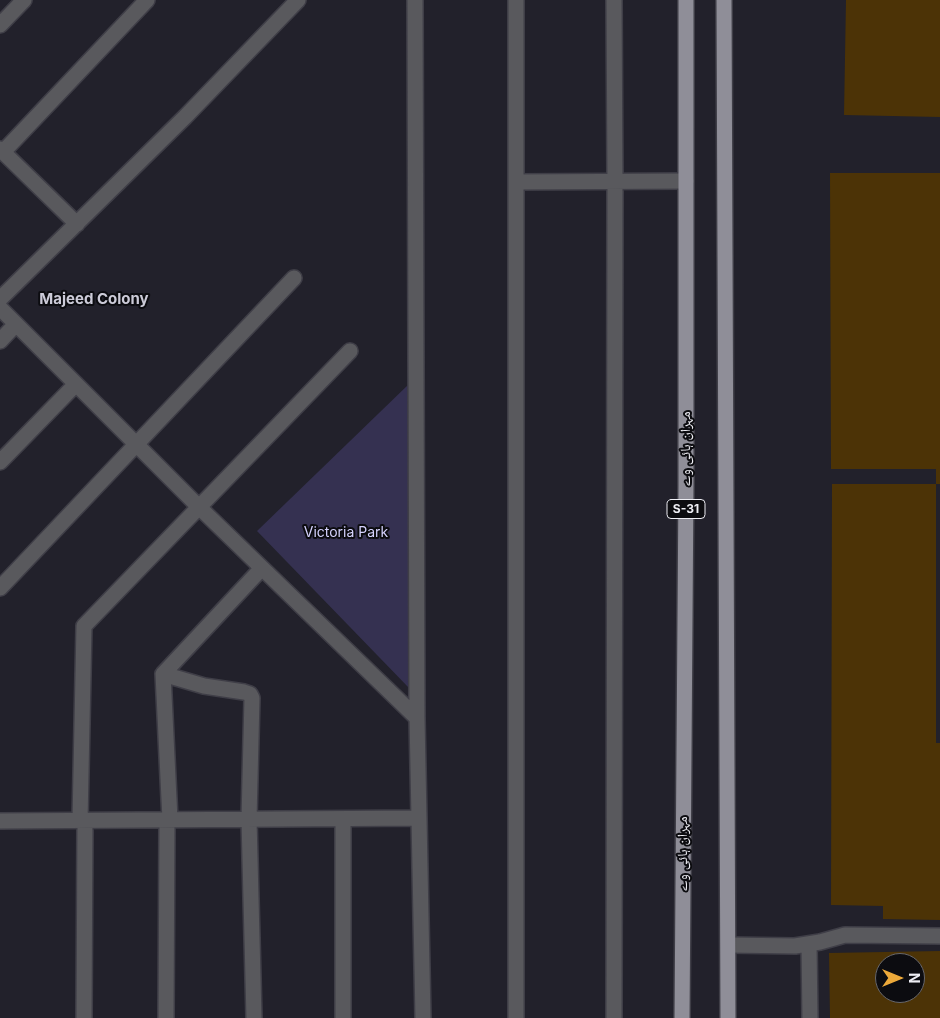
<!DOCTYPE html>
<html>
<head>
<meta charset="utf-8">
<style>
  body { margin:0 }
  #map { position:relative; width:940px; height:1018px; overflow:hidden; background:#22212b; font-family:Inter,sans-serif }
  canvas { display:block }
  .north { position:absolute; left:875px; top:953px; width:50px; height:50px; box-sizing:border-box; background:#0c0c10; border:1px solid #66666b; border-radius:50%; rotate:90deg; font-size:14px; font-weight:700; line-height:20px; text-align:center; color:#eeeef4 }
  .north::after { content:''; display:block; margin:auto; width:18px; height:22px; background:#eca93a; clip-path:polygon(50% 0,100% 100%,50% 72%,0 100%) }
</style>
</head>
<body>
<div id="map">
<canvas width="940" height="1018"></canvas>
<div class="north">N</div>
</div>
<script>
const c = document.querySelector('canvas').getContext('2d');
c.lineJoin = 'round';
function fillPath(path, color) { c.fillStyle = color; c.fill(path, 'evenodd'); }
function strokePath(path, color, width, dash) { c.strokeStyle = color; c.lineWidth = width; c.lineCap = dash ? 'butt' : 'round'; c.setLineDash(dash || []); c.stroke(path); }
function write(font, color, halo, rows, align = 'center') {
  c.font = font + ' Inter,"Noto Naskh Arabic",sans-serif'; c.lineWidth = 4; c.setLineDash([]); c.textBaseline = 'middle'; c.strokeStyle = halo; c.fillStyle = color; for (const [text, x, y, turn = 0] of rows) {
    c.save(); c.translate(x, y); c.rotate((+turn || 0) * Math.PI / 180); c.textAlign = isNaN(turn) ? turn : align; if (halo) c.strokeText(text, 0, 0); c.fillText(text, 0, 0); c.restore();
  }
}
fillPath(new Path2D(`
  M409,384V688L257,531Z`), '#353151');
fillPath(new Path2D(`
  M846,0H940V117L844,115Z
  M830,173H940V484H936V469H831Z
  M832,484H936V743H940V920L883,919V906L831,905Z
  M940,951V1018H830L829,953ZM885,963H915V993H885Z`), '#4c3306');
const minor = new Path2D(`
  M415,0L417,718L423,1018
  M516,0V1018
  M614,0L615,181L614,1018
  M0,25L24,0
  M0,149L77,224
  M3,152L147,0
  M516,182L686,181
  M0,299L185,117L298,0
  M0,308L199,507L417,718
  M0,341L16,324
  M0,462L76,384
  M0,588L294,278
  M163,674L204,686L244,692L250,694L252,698L249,819L254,1018
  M343,819V1018
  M170,820L163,674L262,568
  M0,821L419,818
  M80,821L84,626L350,351
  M809,944L810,1018
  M729,945L795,946L820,942L845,935L940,936
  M84,1018L85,821
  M166,1018L167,820`);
const major = new Path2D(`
  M724,0L728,1018
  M682,1018L686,484V0`);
strokePath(minor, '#3f3e47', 18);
strokePath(major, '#3f3e47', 18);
strokePath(minor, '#59595d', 15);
strokePath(major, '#8f8e98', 15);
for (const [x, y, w] of [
  [686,509,38]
]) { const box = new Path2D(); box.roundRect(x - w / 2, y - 9.5, w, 19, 4); c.fillStyle = '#0c0c10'; c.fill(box); strokePath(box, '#eeeef4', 1); }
write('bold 12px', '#eeeef4', null, [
  ["S-31",686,509]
]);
write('14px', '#eeeef4', '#0c0c10', [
  ["مہران ہائی وے",686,449,-90],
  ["مہران ہائی وے",683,854,-90]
]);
write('14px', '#d5d2fd', '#0c0c10', [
  ["Victoria Park",346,533]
]);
write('bold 15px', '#cccbd8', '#0c0c10', [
  ["Majeed Colony",94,299]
]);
</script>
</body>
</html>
